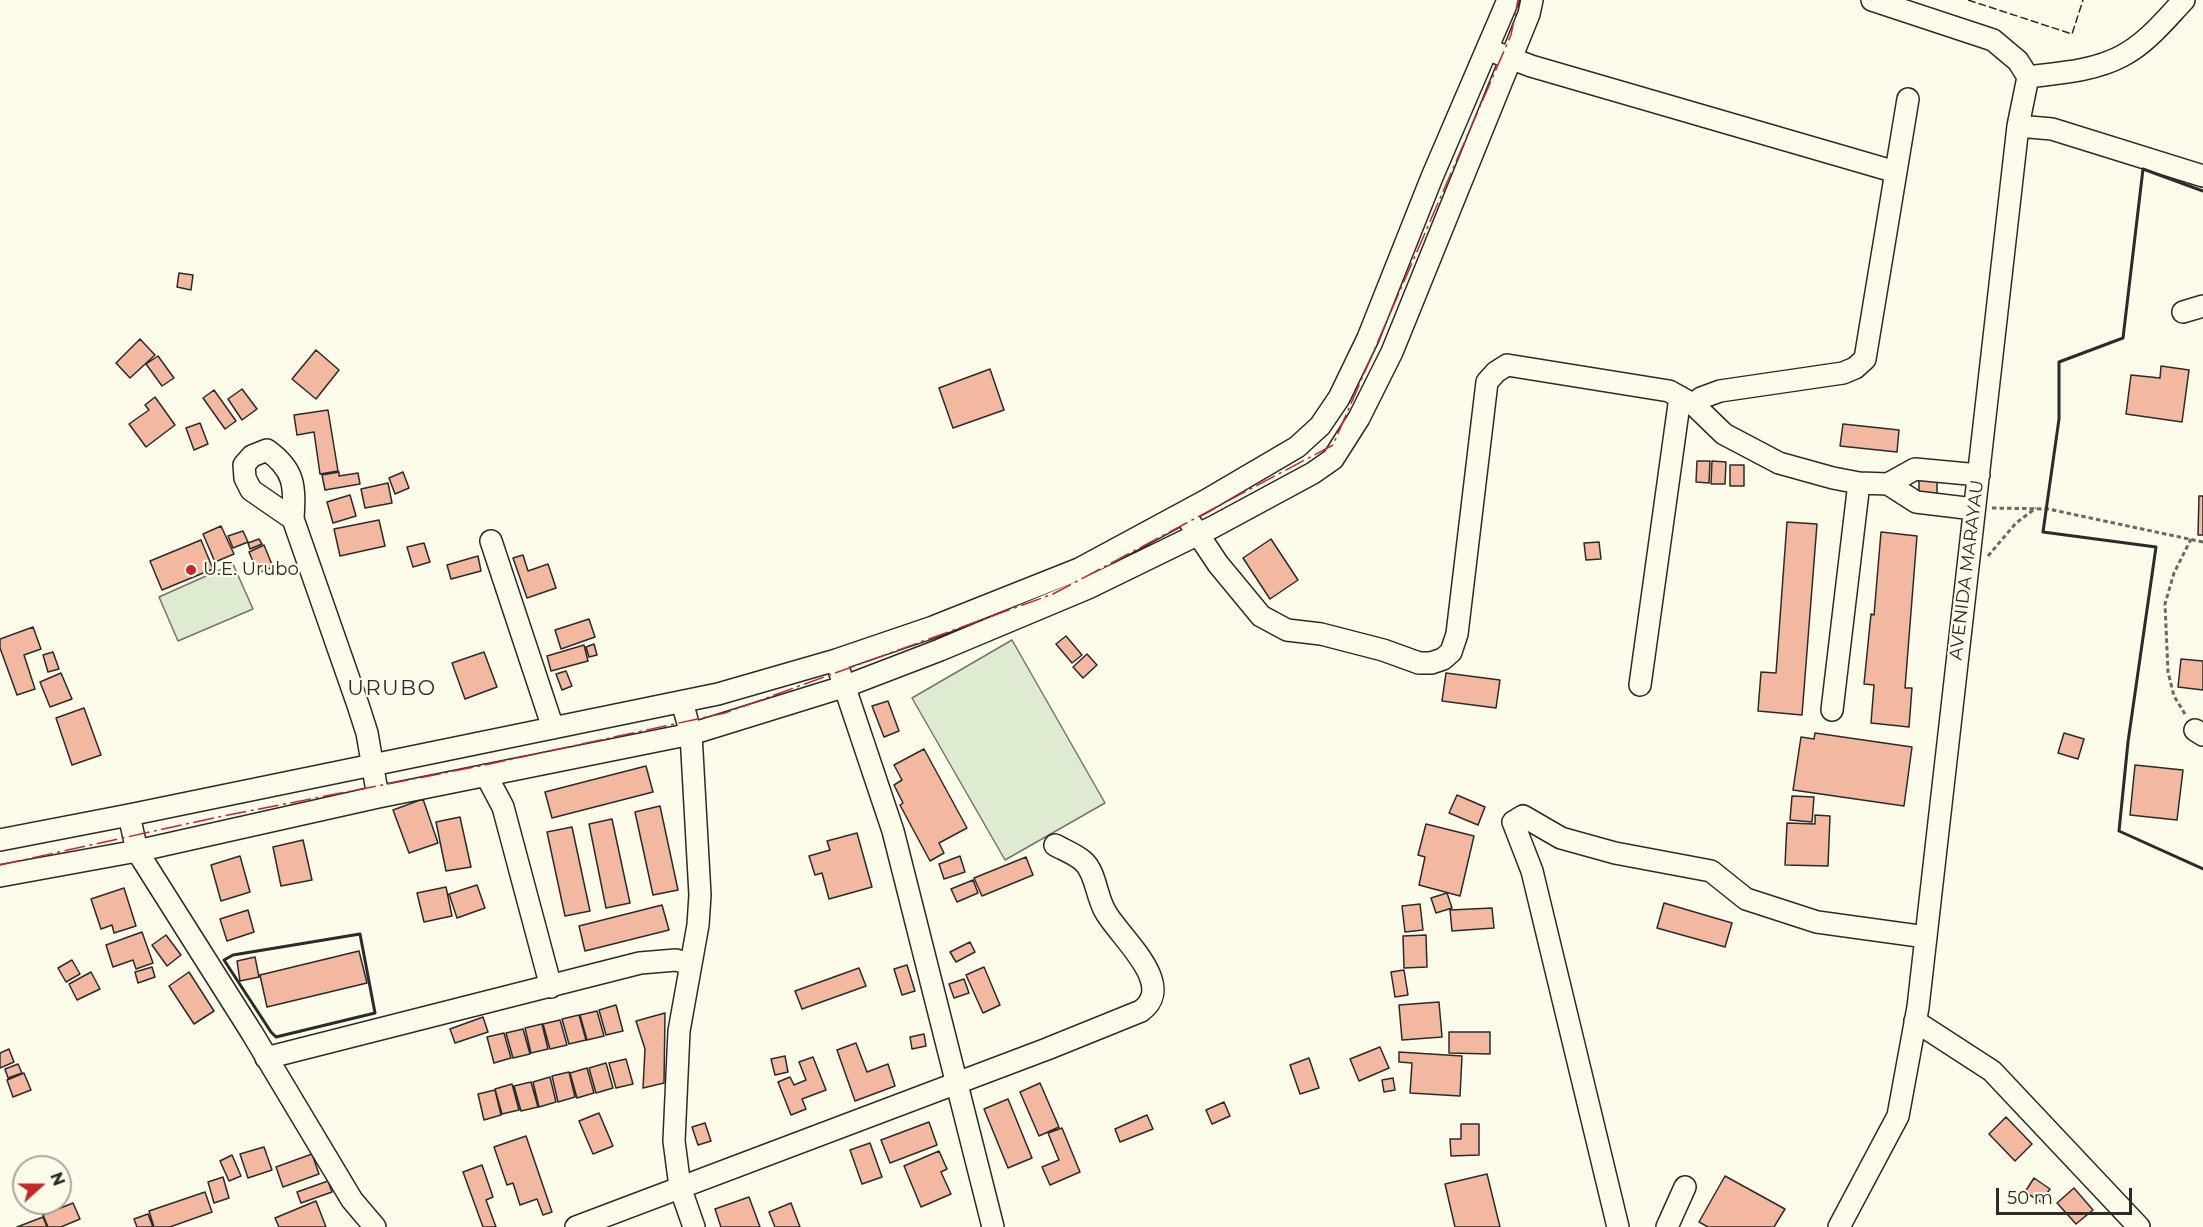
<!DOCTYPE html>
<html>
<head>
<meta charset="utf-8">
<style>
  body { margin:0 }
  #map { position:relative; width:2203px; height:1227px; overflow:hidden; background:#fdfbea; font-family:Montserrat,sans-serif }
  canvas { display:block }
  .north { position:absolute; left:12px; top:1155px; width:60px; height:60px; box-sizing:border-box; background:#fdfbea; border:2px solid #a9a89e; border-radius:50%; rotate:69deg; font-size:16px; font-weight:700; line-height:24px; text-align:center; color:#2b2b2b }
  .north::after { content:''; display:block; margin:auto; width:21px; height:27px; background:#c62828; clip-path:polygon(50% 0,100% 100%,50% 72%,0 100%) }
  .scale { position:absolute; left:1996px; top:1188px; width:136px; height:27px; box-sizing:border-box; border:3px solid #2b2b2b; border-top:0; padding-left:8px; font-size:18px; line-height:21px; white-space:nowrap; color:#2b2b2b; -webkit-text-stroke:4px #fdfbea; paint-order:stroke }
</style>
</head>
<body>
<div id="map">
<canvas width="2203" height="1227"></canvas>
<div class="north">N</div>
<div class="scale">50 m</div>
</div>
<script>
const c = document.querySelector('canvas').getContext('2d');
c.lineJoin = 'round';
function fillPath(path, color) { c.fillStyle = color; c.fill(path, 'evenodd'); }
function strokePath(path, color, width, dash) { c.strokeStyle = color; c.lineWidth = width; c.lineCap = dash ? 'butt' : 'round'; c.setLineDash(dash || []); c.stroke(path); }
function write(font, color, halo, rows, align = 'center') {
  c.font = font + ' Montserrat,sans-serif'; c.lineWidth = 4.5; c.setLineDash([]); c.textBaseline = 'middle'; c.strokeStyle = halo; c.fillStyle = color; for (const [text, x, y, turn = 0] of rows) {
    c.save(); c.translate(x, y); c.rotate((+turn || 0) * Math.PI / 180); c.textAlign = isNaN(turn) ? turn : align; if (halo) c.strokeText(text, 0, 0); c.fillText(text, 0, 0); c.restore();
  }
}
const green = new Path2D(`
  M233,564L253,609L178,641L159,597Z
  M1012,640L1105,803L1005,860L912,698Z`);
fillPath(green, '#deebd1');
strokePath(green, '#74746e', 1.5);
const building = new Path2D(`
  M179,273L193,275L191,290L177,287Z
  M140,339L155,355L130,378L116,363Z
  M316,350L339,370L316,399L292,379Z
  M158,356L174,378L162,386L146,364Z
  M2161,366L2189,370L2182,422L2126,414L2131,375L2160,378Z
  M990,369L1004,410L953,428L939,388Z
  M242,389L257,409L242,420L228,399Z
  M214,390L236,421L225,429L203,398Z
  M155,397L175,425L146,447L129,424L149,410L145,405Z
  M328,410L338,471L320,474L314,432L297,435L294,415Z
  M200,423L208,444L194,450L186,428Z
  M1843,424L1899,430L1897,452L1840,446Z
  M1697,461H1710L1709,483L1696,482Z
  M1712,461L1726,462L1725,484H1711Z
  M1730,465H1744V486H1730Z
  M339,472V476L358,473L360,484L325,490L322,475Z
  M403,472L409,488L395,494L389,478Z
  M1937,479V496L1919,497V480Z
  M388,483L392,503L365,508L361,489Z
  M350,495L356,516L333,523L327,502Z
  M2199,496H2203V535H2198Z
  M379,520L385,546L340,556L334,529Z
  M1787,522L1817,524L1802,715L1758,711L1761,672L1776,673Z
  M221,526L234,554L215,562L203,534Z
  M243,531L248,542L233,548L228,536Z
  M1881,532L1917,536L1905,688H1912L1909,727L1871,723L1874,685L1864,684L1871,614L1874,615Z
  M259,539L262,544L250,549L248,543Z
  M1271,539L1298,580L1270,599L1243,558Z
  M201,540L213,569L162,590L150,561Z
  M1599,542L1601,559L1586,560L1584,543Z
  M424,543L430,562L413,567L407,547Z
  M264,545L273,567L258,573L249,552Z
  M523,555L528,571L548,564L556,588L527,598L513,558Z
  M478,556L481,571L451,579L447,565Z
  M589,619L595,637L561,649L555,630Z
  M33,627L41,649L24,655L35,689L17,695L0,648V639Z
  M1066,636L1082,655L1072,663L1056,644Z
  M594,644L597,655L589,657L586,647Z
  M584,645L588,661L551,671L547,656Z
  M53,652L59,669L48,672L43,655Z
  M484,652L497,687L465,699L452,663Z
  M1087,654L1097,665L1083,678L1073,667Z
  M2181,659L2203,661V690L2178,687Z
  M566,671L572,686L562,690L556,674Z
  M61,673L72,699L50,707L40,682Z
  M1446,673L1500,680L1496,708L1442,701Z
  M888,701L899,731L884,737L872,706Z
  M84,708L101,755L72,765L56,718Z
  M1815,733L1912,747L1904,806L1793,790L1801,737L1814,739Z
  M2064,733L2084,739L2078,759L2058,753Z
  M924,749L967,828L939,843L944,853L930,861L900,805L903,803L894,785L902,780L894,765Z
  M2135,765L2183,770L2177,820L2130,815Z
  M646,766L653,792L552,818L545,792Z
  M1457,795L1485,807L1478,825L1449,813Z
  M1792,796L1814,797L1812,822L1790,820Z
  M423,799L438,843L409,853L393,810Z
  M660,806L678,890L653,895L635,812Z
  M1815,815L1830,816L1828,866L1785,865L1787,823L1815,824Z
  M460,817L471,867L446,871L436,822Z
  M612,819L630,903L606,908L589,824Z
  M1426,824L1474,836L1460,896L1419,885L1425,857L1418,855Z
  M572,827L590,911L565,916L547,832Z
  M857,833L872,887L829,899L822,873L815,875L809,856L830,850L827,841Z
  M303,840L312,880L281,886L273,847Z
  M240,856L250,892L221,901L211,865Z
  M960,856L965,872L944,879L939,864Z
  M1026,857L1033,875L982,896L974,878Z
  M973,880L978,893L957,902L951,889Z
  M477,885L485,908L457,918L449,894Z
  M446,887L452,916L424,922L417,893Z
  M124,888L136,926L114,933L112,925L101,929L91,899Z
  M1447,893L1452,908L1436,913L1431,898Z
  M1664,903L1732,923L1725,947L1657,928Z
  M1420,904L1423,930L1405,932L1402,906Z
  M662,905L669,930L585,951L579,926Z
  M1492,908L1494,928L1452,931L1450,910Z
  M248,910L254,932L227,941L220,919Z
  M142,932L153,963L136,969L133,960L113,967L106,945Z
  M166,935L181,955L167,966L152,945Z
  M1426,935L1427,967L1404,968L1403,936Z
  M970,942L975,952L956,962L950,952Z
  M359,951L367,983L267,1007L260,975Z
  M255,957L259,977L240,981L237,961Z
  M72,960L80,974L66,982L58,968Z
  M907,965L915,991L902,995L894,969Z
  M152,967L155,977L138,983L135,972Z
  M984,967L1000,1005L983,1013L966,975Z
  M859,968L866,986L802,1009L795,991Z
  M1404,970L1408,995L1395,997L1391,972Z
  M91,972L100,989L77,1000L69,984Z
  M189,972L214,1011L194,1024L169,986Z
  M964,979L969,993L954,998L949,984Z
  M1439,1002L1442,1037L1402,1040L1399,1005Z
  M616,1005L623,1031L606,1035L599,1010Z
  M597,1011L604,1036L587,1040L580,1015Z
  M665,1013L664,1083L643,1088L645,1049L636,1021Z
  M579,1015L586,1040L569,1044L562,1019Z
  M483,1017L488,1032L455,1043L450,1029Z
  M560,1020L567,1045L550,1049L543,1024Z
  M542,1024L548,1049L531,1053L525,1028Z
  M523,1029L530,1054L513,1058L506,1033Z
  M1449,1032H1490V1054L1449,1053Z
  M504,1033L511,1058L494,1063L487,1037Z
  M924,1034L926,1046L912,1049L910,1037Z
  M856,1043L867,1072L888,1064L895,1086L855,1101L837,1050Z
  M1380,1047L1389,1068L1359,1081L1350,1059Z
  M9,1049L14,1062L0,1068V1053Z
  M1399,1052L1462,1056L1460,1096L1410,1093L1412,1063L1399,1062Z
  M785,1056L788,1072L775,1075L771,1059Z
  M813,1057L826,1090L802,1099L806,1109L791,1115L778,1082L790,1077L794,1085L806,1080L799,1062Z
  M1309,1058L1319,1088L1300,1094L1290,1065Z
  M626,1059L633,1084L616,1088L609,1063Z
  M606,1063L613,1088L596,1093L589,1068Z
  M18,1064L22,1073L8,1078L5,1069Z
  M587,1068L594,1093L577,1098L570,1073Z
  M569,1072L575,1097L558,1102L552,1076Z
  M24,1073L31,1090L13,1097L7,1080Z
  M550,1077L556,1102L539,1107L533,1082Z
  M1393,1078L1395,1090L1384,1092L1382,1080Z
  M531,1082L538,1107L521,1111L514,1086Z
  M1040,1083L1059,1127L1039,1136L1020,1092Z
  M512,1084L519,1110L502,1114L495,1089Z
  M495,1090L501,1115L484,1120L478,1094Z
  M1008,1099L1032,1158L1008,1168L984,1109Z
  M1224,1102L1230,1116L1212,1124L1206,1110Z
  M599,1113L613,1146L593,1154L579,1121Z
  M1147,1115L1153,1129L1120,1142L1115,1129Z
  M2006,1117L2032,1144L2015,1161L1989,1134Z
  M929,1122L937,1145L890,1163L881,1140Z
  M705,1123L711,1141L698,1145L692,1127Z
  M1461,1124H1479V1155L1451,1156L1450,1139H1461Z
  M1062,1128L1080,1172L1050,1185L1042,1167L1059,1160L1048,1133Z
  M526,1136L552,1212L543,1215L537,1199L520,1205L513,1183L507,1185L494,1147Z
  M870,1143L882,1177L862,1184L850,1150Z
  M264,1147L272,1170L248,1178L240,1154Z
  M939,1151L947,1169L941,1172L951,1194L921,1207L904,1166Z
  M312,1154L319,1174L283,1187L276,1167Z
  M232,1155L241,1176L229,1181L220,1161Z
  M482,1165L493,1197L486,1200L496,1227H483L463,1172Z
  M1487,1174L1500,1227H1455L1445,1184Z
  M1725,1176L1785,1209L1774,1227H1708L1699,1222Z
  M223,1177L229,1198L214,1203L208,1182Z
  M2034,1178L2050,1189L2041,1202L2025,1192Z
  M328,1181L332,1192L301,1203L297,1192Z
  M2074,1188L2093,1210L2076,1224L2057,1203Z
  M205,1192L212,1212L170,1227H154L149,1211Z
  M749,1197L760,1227H721L715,1209Z
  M316,1201L326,1227H279L275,1218Z
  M73,1203L80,1219L61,1227H48L43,1215Z
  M791,1203L800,1227H775L769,1212Z
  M148,1214L153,1227H137L134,1219Z
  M43,1217L47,1227H17Z`);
fillPath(building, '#f2b8a0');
strokePath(building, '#2b2b2b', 1.5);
const minor = new Path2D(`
  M1497,53L1531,66L1896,172
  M2028,77C2059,73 2094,71 2122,56C2147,43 2165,20 2184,0
  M2018,126L2052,129L2203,176
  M2183,312L2203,306
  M1694,405L1701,398L1720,391L1843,373L1855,368L1865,359L1908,99
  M1888,484L1915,469L1979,475
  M293,519C295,486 295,470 267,450L252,456L244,465L245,478L251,490L293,519L358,705L367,733L378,797
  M1190,522L1218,564L1261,616L1287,630L1321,634L1383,650L1419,663H1431L1443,659L1451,652L1457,634L1487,382L1496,372L1507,365L1669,391L1694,405L1724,434L1779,463L1833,478L1859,483L1888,484L1916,502L1974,509
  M491,541L553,728
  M840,673L893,831L993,1227
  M1640,685L1680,397
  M682,702L691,734L700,895L698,925L679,1031L674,1141L680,1187L694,1227
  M1832,710L1859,483
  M2195,730L2203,735
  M486,775L503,807L551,987
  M129,815L137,851L252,1033L352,1200L375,1227
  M0,840L129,815L718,694L836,660L933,627L1079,569L1205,501L1297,447L1320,426L1339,398L1368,338L1432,177L1508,0
  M0,876L137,851L378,797L691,734L846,686L940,650L1088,588L1213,527L1313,473L1333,459L1359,418L1392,352L1529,14L1532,0
  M1915,1021L1992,1071L2139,1227
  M266,1058L640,963L676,960L690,964
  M576,1227L1047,1049L1141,1011C1178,984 1118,936 1105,911C1096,896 1096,872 1083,861C1075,854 1064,850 1055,845
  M1618,1227L1532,871L1513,822L1523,816L1561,838L1615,853L1711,871L1746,899L1817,922L1926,937
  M1667,1227L1685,1187
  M1839,1227L1898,1116L1918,1007L2018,126L2028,77L2018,61L1993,40L1872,0`);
strokePath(minor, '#2b2b2b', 24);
strokePath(new Path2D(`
  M1992,508L2048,509L2203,542
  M1988,556L2016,523L2036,508
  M2185,714L2174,696L2168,672L2165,604L2174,573L2191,539`), '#6a6964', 3, [4.5, 3]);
strokePath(minor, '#fdfbea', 21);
strokePath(new Path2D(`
  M1968,0L2072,34L2083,0`), '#2b2b2b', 1.5, [8, 3]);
strokePath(new Path2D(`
  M2203,191L2143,169L2123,338L2059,362V419L2043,532L2156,547L2128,742L2119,831L2203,869
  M360,934L375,1013L276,1037L271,1032L224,960L233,955Z`), '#2b2b2b', 3);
strokePath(new Path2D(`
  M0,865L218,817L485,765L725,713L1053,594L1333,445L1511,35L1518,0`), '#c62828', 1.5, [21, 4.5, 3, 4.5]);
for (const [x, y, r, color] of [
  [191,570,6,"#c62828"]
]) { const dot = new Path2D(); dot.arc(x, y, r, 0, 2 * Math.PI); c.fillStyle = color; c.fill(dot); strokePath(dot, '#fdfbea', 2); }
write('18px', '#2b2b2b', '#fdfbea', [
  ["U.E. Urubo",203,570]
], 'left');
write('18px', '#2b2b2b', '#fdfbea', [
  ["AVENIDA MARAYAU",1967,570,-83]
]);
c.letterSpacing = '1.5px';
write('21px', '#2b2b2b', '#fdfbea', [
  ["URUBO",392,689]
]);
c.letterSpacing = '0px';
</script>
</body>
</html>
